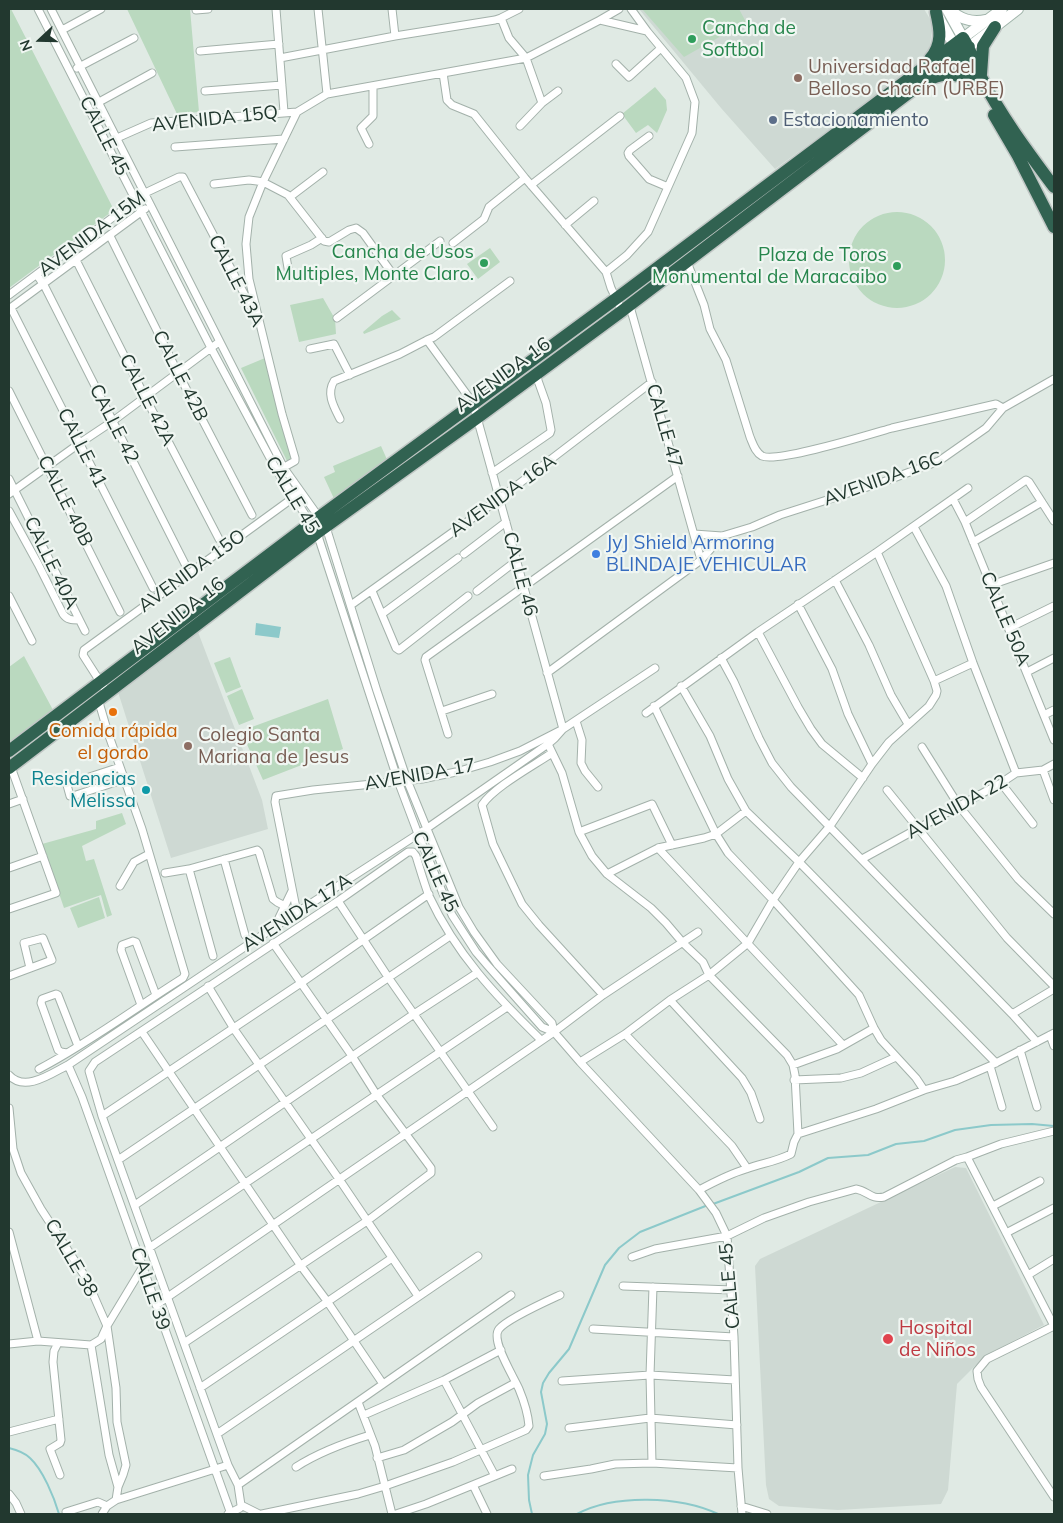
<!DOCTYPE html>
<html>
<head>
<meta charset="utf-8">
<style>
  body { margin:0 }
  #map { position:relative; width:1063px; height:1523px; overflow:hidden; background:#e0eae4; font-family:Mulish,sans-serif }
  canvas { display:block }
  .frame { position:absolute; inset:0; border:10px solid #22382f; pointer-events:none }
  .north { position:absolute; left:15px; top:15px; width:50px; height:50px; -webkit-text-stroke:4px #f0f6f2; paint-order:stroke; rotate:249deg; font-size:14px; font-weight:700; line-height:20px; text-align:center; color:#22382f }
  .north::after { content:''; display:block; margin:auto; width:18px; height:22px; background:#22382f; clip-path:polygon(50% 0,100% 100%,50% 72%,0 100%) }
</style>
</head>
<body>
<div id="map">
<canvas width="1063" height="1523"></canvas>
<div class="frame"></div>
<div class="north">N</div>
</div>
<script>
const c = document.querySelector('canvas').getContext('2d');
c.lineJoin = 'round';
function fillPath(path, color) { c.fillStyle = color; c.fill(path, 'evenodd'); }
function strokePath(path, color, width, dash) { c.strokeStyle = color; c.lineWidth = width; c.lineCap = dash ? 'butt' : 'round'; c.setLineDash(dash || []); c.stroke(path); }
function write(font, color, halo, rows, align = 'center') {
  c.font = font + ' Mulish,sans-serif'; c.lineWidth = 4.5; c.setLineDash([]); c.textBaseline = 'middle'; c.strokeStyle = halo; c.fillStyle = color; for (const [text, x, y, turn = 0] of rows) {
    c.save(); c.translate(x, y); c.rotate((+turn || 0) * Math.PI / 180); c.textAlign = isNaN(turn) ? turn : align; if (halo) c.strokeText(text, 0, 0); c.fillText(text, 0, 0); c.restore();
  }
}
fillPath(new Path2D(`
  M639,9H924L933,24L928,58L775,169L721,108Z
  M198,632L262,800L268,829L171,858L118,692Z
  M955,1167L966,1168L1044,1325L992,1352L981,1360L957,1384L948,1490L941,1504L838,1510L779,1506L769,1499L766,1485L755,1266L760,1259Z`), '#ced9d3');
fillPath(new Path2D(`
  M9,9H11L114,210L9,288Z
  M127,9H190L199,112L177,114Z
  M642,9H739L746,22L684,57Z
  M655,87L666,100L667,110L657,133L648,125L636,133L622,114Z
  M849 260a48 48 0 1 1 96 0a48 48 0 1 1-96 0Z
  M490,248L500,262L478,279L467,264Z
  M323,298L335,319L336,334L299,342L290,305Z
  M392,310L401,319L364,334L363,332L382,316Z
  M265,358L293,457L287,461L241,368Z
  M381,446L389,464L336,503L324,477L335,472L333,466Z
  M24,656L53,710L9,744V667Z
  M230,657L241,687L226,693L214,663Z
  M242,689L254,719L239,725L227,696Z
  M328,699L343,749L263,780L241,731Z
  M122,813L126,824L82,846L86,861L94,859L112,915L107,917L101,895L64,908L42,844L96,829V821Z
  M99,897L105,918L78,928L70,908Z`), '#bad9bf');
fillPath(new Path2D(`
  M256,623L281,627L279,638L255,635Z`), '#8cc9ca');
strokePath(new Path2D(`
  M713,1204L799,1172L828,1158L868,1155L896,1144L924,1141L955,1130L991,1125L1032,1124L1054,1126
  M9,1448C17,1450 24,1452 30,1458C43,1470 54,1497 59,1514
  M532,1514L529,1500L528,1475L533,1455L545,1434L547,1424L541,1392L543,1383L549,1373L569,1349L605,1265L619,1248L640,1232L708,1205
  M577,1514C614,1494 680,1496 718,1514`), '#8cc9ca', 2);
const street = new Path2D(`
  M38,9L211,348L277,471L317,533L398,781L418,834L452,915L476,952L488,966L542,1027L554,1032
  M51,9L284,468L326,527L377,691L407,780L459,907L474,932L497,964L552,1023L554,1032L580,1062L699,1190L716,1213L727,1236L734,1337L738,1468L742,1514
  M276,9L284,112
  M318,9L327,94
  M392,9L395,36
  M631,9L647,31
  M196,10L208,9
  M501,18L509,38L526,58L542,103
  M600,20L619,9
  M62,30L101,9
  M200,51L279,44
  M280,58L395,36L495,20L501,18L519,9
  M616,64L629,77L661,48
  M77,68L134,38
  M443,73L447,100L452,105L474,114L525,178L606,272
  M205,91L282,85
  M99,102L152,73
  M520,126L542,103L558,91
  M649,136L630,150L628,153L629,156L649,179L668,187
  M369,144L361,128L373,116V86
  M108,145L117,138L151,123L297,112
  M175,147L284,139
  M214,184L249,180L257,181L263,182L288,195L324,241L329,242L349,230L356,228L363,233L394,276
  M531,185L620,116
  M290,197L323,172
  M565,225L594,201
  M110,236L178,373L252,515
  M453,243L484,219L489,207L525,178
  M76,260L141,389L219,539
  M687,262L704,305L710,329L726,360L750,437C753,444 755,452 762,456C778,463 871,434 892,428C927,420 962,412 996,404L1003,408
  M289,274L286,256L311,245L322,238
  M37,275L45,287L185,564
  M9,295L136,200L145,193L179,177H183L260,324L282,414L295,458V461L279,470
  M629,303L701,560
  M11,308L153,588
  M9,309L145,209
  M337,318L440,241
  M260,324L249,279L246,244L249,217L263,182L297,112L327,94L526,58L600,20L647,31L686,78L695,102L692,133L648,232L627,255L606,272L611,288L622,311
  M427,340L434,337L510,281
  M310,349L334,344L350,375
  M9,391L120,612
  M340,419C334,407 326,394 334,381L400,354L427,340L473,403L563,729
  M492,473L550,433L551,430L546,403L536,375
  M9,479L85,631
  M9,494L80,443L113,421L219,342
  M953,499L965,522L1054,740
  M9,511L38,564L63,614C67,620 72,620 79,620
  M965,522L1026,480L1029,482L1054,521
  M914,527L946,586L973,663L1016,773
  M694,534L722,536L752,527L780,515L883,482L939,461L986,428L1003,408L1054,379
  M973,542L1042,502
  M877,552L934,681
  M464,554L506,522
  M835,580L869,645L891,695L908,724
  M991,585L1054,563
  M372,591L396,648L399,650L468,596
  M477,591L516,561
  M9,596L32,641
  M798,604L832,669L848,714L872,764
  M351,605L499,499L652,382
  M382,614L458,558
  M1009,628L1054,606
  M758,632L798,707L811,729L822,744L863,778
  M721,658L734,682L759,738L772,763L791,787L1012,1014L1037,1042
  M1027,672L1054,658
  M547,673L701,560L722,536
  M681,686L710,736L728,779L746,811L799,862L996,1063
  M108,694L83,655L84,650L297,495
  M654,706L716,834L728,853L773,900L859,995L874,1028L881,1040L916,1078L924,1090
  M442,711L492,694
  M646,713L758,632L877,552L968,488
  M1044,715L1054,710
  M576,721L582,740L581,763L585,771L598,787
  M448,734L425,660L426,657L678,476
  M548,744L562,773L579,832L592,856L607,874L651,908L666,923L683,943L703,962L709,975L787,1055L793,1065L795,1075L798,1134
  M922,747L959,806L1018,879L1054,914
  M552,753C533,766 494,787 482,805L493,844L522,904L539,925L603,995
  M120,767L68,784L67,785L70,796H73L125,779
  M1043,770L1054,800
  M1001,783L1033,824
  M887,790L1007,938L1054,986
  M9,804L23,799
  M579,832L652,804L672,845
  M658,848L843,1045
  M224,859L245,935
  M862,859L1001,783L1016,773L1043,770L1054,764
  M9,868L43,856
  M189,869L213,956
  M165,873L189,869L257,850L259,852L273,899L277,902L285,906
  M607,874L658,848L704,838L716,834L746,811
  M120,886L134,862L149,854
  M338,901L388,977L493,1127
  M9,909L56,893L11,767
  M297,913L275,802L276,796L313,790L422,779L456,772L490,762L520,751L563,729L655,668
  M274,928L292,891
  M9,976L52,960L43,938L24,943L30,968
  M208,986L234,1029L339,1179L418,1296
  M670,1000L742,1078L751,1093L760,1119
  M141,1005L121,950L122,945L133,941L136,942L156,995
  M1012,1014L1054,989
  M142,1032L301,1266L327,1301L383,1384
  M625,1034L732,1146L747,1168
  M1050,1035L1054,1046
  M1020,1050L1037,1107
  M67,1053L61,1052L58,1050L41,1003L42,999L56,994L58,995L78,1046
  M580,1062L625,1034L670,1000L709,975L748,943L773,900L799,862L830,826L872,764L889,742L929,706L936,695L937,691L934,681L973,663
  M68,1065L82,1097L231,1514
  M793,1065L837,1049L874,1028
  M990,1066L1002,1107
  M39,1069C89,1043 135,1008 183,978L185,974L142,829L108,733L98,699
  M9,1075C25,1093 52,1073 68,1065L273,928L426,829L548,744L555,738L563,729
  M794,1080L841,1078L861,1073L896,1057
  M9,1108L13,1149L21,1173L41,1209L86,1278L107,1326L116,1388L117,1422L126,1465L123,1475L118,1487L116,1500
  M102,1116L301,983L429,894
  M967,1157L1001,1144L1054,1131
  M118,1160L450,936
  M699,1190C714,1182 729,1174 746,1169C762,1163 775,1162 791,1154L794,1142L798,1134L876,1109L924,1090L955,1081L990,1066L1054,1033
  M135,1205L414,1014L477,973
  M993,1206L1040,1181
  M9,1232L38,1341
  M1006,1233L1054,1208
  M149,1248L507,1007
  M632,1257L655,1249L727,1236L764,1218L809,1202L856,1189C868,1191 871,1200 884,1197L956,1160L967,1157L1054,1326
  M1028,1275L1054,1259
  M623,1286L732,1290
  M156,1305L554,1032L603,995L698,932
  M1054,1326L987,1359L977,1371L978,1379L981,1387L1054,1497
  M593,1329L734,1337
  M58,1343L54,1351L53,1362L61,1440L60,1443L50,1449L60,1475
  M184,1343L367,1221L431,1173V1168L376,1094L352,1056L273,943
  M9,1344L38,1341L91,1345L101,1339L107,1326L142,1268
  M91,1345L109,1455L118,1487
  M444,1380L495,1476
  M562,1381L650,1375L735,1380
  M200,1388L392,1258
  M358,1402L375,1446L392,1514
  M364,1415L444,1380L501,1350
  M569,1428L650,1418L737,1425
  M9,1432L59,1419
  M217,1434L478,1256
  M377,1458L404,1450L452,1422L478,1403L515,1383
  M652,1463L650,1375L653,1287
  M296,1467C319,1452 344,1443 370,1435
  M544,1476L591,1469L615,1464L652,1463L738,1468
  M238,1485L511,1295
  M473,1485L487,1514
  M9,1494L16,1503L21,1514
  M241,1505L259,1514
  M741,1506L767,1514
  M66,1512L98,1502L107,1506
  M102,1514L107,1506L116,1500L228,1465L102,1116L89,1071L95,1062L338,901L408,852H413L416,856C420,869 424,883 429,896C456,954 496,996 541,1040
  M228,1514L240,1508L241,1505L238,1485L228,1465
  M262,1514L358,1494L385,1486L453,1462L526,1430L529,1426C528,1414 524,1401 519,1389C514,1377 490,1340 499,1329C507,1319 547,1301 560,1295
  M396,1514L426,1504L512,1469`);
const secondary = new Path2D(`
  M947,9L963,38L1002,9
  M949,9C960,19 971,23 986,20
  M939,18L954,45
  M969,47L1018,9`);
const highway = new Path2D(`
  M955,48L978,87
  M930,59C943,44 940,29 936,12
  M981,74L983,46L995,27
  M932,78C951,71 960,75 976,85
  M994,115L1018,156L1054,227
  M9,751L311,523L625,292L963,38C971,51 975,64 981,77C1001,116 1028,152 1054,187
  M9,768L317,533L477,418L622,311L969,47`);
strokePath(street, '#a3b1aa', 9);
strokePath(secondary, '#a0b4aa', 12);
strokePath(highway, '#c1c7c5', 15);
strokePath(street, '#fff', 7);
strokePath(secondary, '#fff', 10);
strokePath(highway, '#316251', 12);
for (const [x, y, r, color] of [
  [692,39,5,"#2e9e5b"],
  [798,78,5,"#8d6e63"],
  [773,120,5,"#5c6f8a"],
  [484,263,5,"#2e9e5b"],
  [897,266,5,"#2e9e5b"],
  [596,554,5,"#3f7fe0"],
  [113,712,5,"#e8710a"],
  [188,746,5,"#8d6e63"],
  [146,790,5,"#0f9aa8"],
  [888,1339,6,"#e0444e"]
]) { const dot = new Path2D(); dot.arc(x, y, r, 0, 2 * Math.PI); c.fillStyle = color; c.fill(dot); strokePath(dot, '#f0f6f2', 2); }
write('19px', '#27864d', '#f0f6f2', [
  ["Cancha de",702,28,"left"],
  ["Softbol",702,50,"left"],
  ["Cancha de Usos",474,252],
  ["Multiples, Monte Claro.",474,274],
  ["Plaza de Toros",887,255],
  ["Monumental de Maracaibo",887,277]
], 'right');
write('19px', '#785e54', '#f0f6f2', [
  ["Universidad Rafael",808,67],
  ["Belloso Chacín (URBE)",808,89],
  ["Colegio Santa",198,735],
  ["Mariana de Jesus",198,757]
], 'left');
write('19px', '#22382f', '#f0f6f2', [
  ["AVENIDA 15Q",215,119,-6],
  ["CALLE 45",104,136,63],
  ["AVENIDA 15M",92,234,-37],
  ["CALLE 43A",236,281,63],
  ["AVENIDA 16",503,375,-36],
  ["CALLE 42B",180,376,63],
  ["CALLE 42A",147,400,63],
  ["CALLE 42",114,424,63],
  ["CALLE 47",664,426,74],
  ["CALLE 41",82,448,63],
  ["AVENIDA 16C",883,479,-20],
  ["CALLE 45",292,495,59],
  ["AVENIDA 16A",503,496,-36],
  ["CALLE 40B",65,501,63],
  ["CALLE 40A",51,563,64],
  ["AVENIDA 15O",192,571,-36],
  ["CALLE 46",520,574,75],
  ["AVENIDA 16",178,616,-38],
  ["CALLE 50A",1005,619,67],
  ["AVENIDA 17",420,775,-10],
  ["AVENIDA 22",957,807,-29],
  ["CALLE 45",435,872,66],
  ["AVENIDA 17A",297,913,-33],
  ["CALLE 38",71,1258,60],
  ["CALLE 45",730,1286,-95],
  ["CALLE 39",150,1289,71]
]);
write('19px', '#4e5e75', '#f0f6f2', [
  ["Estacionamiento",783,120]
], 'left');
write('19px', '#366cbe', '#f0f6f2', [
  ["JyJ Shield Armoring",606,543],
  ["BLINDAJE VEHICULAR",606,565]
], 'left');
write('19px', '#c56008', '#f0f6f2', [
  ["Comida rápida",113,731],
  ["el gordo",113,753]
]);
write('19px', '#0d838f', '#f0f6f2', [
  ["Residencias",136,779],
  ["Melissa",136,801]
], 'right');
write('19px', '#be3a42', '#f0f6f2', [
  ["Hospital",899,1328],
  ["de Niños",899,1350]
], 'left');
</script>
</body>
</html>
